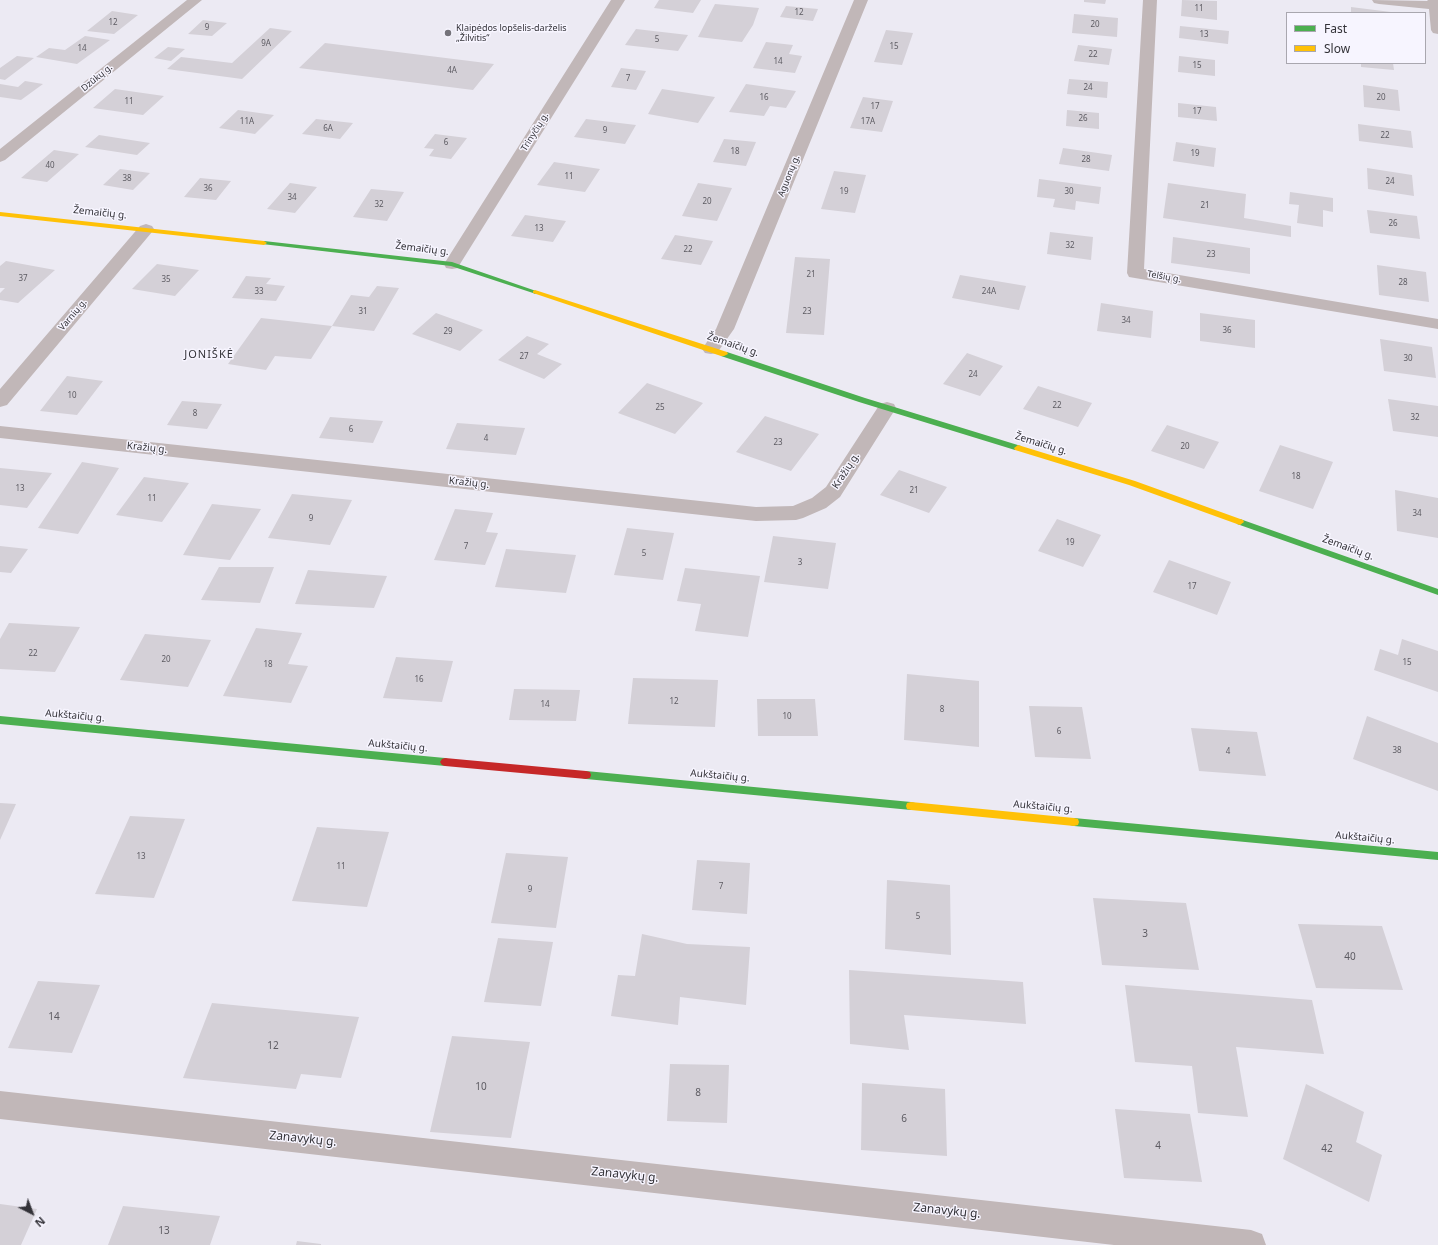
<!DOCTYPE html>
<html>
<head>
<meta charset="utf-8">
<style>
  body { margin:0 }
  #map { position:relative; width:1438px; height:1245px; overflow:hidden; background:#eceaf3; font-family:"Noto Sans",sans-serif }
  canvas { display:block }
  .legend { position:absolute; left:1286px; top:12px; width:140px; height:52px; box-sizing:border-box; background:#f7f5ff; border:1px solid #a9a7af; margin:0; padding:5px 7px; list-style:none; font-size:12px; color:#333238 }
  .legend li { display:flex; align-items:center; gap:8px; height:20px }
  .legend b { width:20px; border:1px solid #a9a7af }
  .north { position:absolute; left:12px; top:1193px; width:40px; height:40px; -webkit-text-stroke:3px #f7f5ff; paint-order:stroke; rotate:138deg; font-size:11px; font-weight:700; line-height:16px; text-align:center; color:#333238 }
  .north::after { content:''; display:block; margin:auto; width:14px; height:18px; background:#333238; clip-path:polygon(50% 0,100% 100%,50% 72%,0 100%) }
</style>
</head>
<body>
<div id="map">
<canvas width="1438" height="1245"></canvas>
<ul class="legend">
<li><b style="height:5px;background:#4caf50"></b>Fast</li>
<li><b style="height:5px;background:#ffc107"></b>Slow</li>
</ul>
<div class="north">N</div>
</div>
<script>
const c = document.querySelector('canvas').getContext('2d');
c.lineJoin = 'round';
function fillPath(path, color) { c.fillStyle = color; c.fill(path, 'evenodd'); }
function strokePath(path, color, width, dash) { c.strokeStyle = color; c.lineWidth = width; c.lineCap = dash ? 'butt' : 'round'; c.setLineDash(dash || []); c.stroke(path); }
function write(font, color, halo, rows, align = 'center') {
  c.font = font + ' "Noto Sans",sans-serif'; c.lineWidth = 3; c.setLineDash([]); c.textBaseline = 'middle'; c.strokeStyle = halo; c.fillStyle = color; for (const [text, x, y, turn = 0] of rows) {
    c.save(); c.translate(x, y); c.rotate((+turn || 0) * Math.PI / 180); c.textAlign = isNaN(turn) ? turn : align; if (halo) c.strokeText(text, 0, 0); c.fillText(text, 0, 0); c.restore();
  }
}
fillPath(new Path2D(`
  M659,0H701L693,13L654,8Z
  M1084,0H1106L1105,4L1084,2Z
  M1182,0L1217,1V20L1181,16Z
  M715,4L759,8L753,25L742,42L698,37Z
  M786,6L818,9L813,21L780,17Z
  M1351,7L1391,12V13H1351Z
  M112,11L138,15L114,34L87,31Z
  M1074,14L1118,18L1117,37L1072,33Z
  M203,20L227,23L212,36L188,34Z
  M1180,26L1229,31L1228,44L1179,38Z
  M270,28L292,31L242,79L167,69L181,57L232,63Z
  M636,29L688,35L678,51L625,45Z
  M886,30L913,33L902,65L874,62Z
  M85,36L110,40L77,64L36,57L49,48L65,50Z
  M766,42L793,45L789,54L802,56L795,73L753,68Z
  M325,43L494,64L473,90L299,68Z
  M1078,45L1112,49L1109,65L1074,61Z
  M168,47L185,49L171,61L154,58Z
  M17,56L34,58L5,80L0,79V68Z
  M1179,56L1215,60V76L1178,72Z
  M1361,63H1393L1394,70L1361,67Z
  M621,68L646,71L636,90L611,87Z
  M1069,79L1108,82L1107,98L1067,94Z
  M25,81L43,84L21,100L0,97V84L18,87Z
  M746,84L796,91L786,108L770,106L764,116L729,112Z
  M1363,85L1398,90L1400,111L1364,107Z
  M115,89L164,96L143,115L93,108Z
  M662,89L715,97L698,123L648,114Z
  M863,97L893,101L882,132L850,128Z
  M1178,103L1216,107L1217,121L1178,117Z
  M238,110L274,115L255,134L219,128Z
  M1067,110L1099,113V129L1066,126Z
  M316,119L353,123L340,139L302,134Z
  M586,119L636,125L625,144L574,137Z
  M1358,124L1411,131L1413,148L1359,141Z
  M435,134L467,138L451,159L429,156L434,149L424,148Z
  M99,135L150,143L137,155L85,147Z
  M724,139L756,142L746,166L713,162Z
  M1176,142L1216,148L1214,167L1173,161Z
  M1063,148L1112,155L1109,171L1059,164Z
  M54,150L79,154L47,182L21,178Z
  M554,162L600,169L585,192L537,185Z
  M1367,168L1412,175L1414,196L1368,189Z
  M120,169L150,173L133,190L103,185Z
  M834,171L866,175L855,213L821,209Z
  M200,178L231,181L216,200L184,197Z
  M1039,179L1101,187L1099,204L1076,201L1075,210L1053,207L1055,199L1037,197Z
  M290,183L317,187L295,213L267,209Z
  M698,183L732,188L717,221L682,216Z
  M1168,183L1246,194L1244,218L1291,226V237L1163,218Z
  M371,189L404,192L387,221L353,217Z
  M1290,192L1333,198V212L1323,210V227L1297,223L1299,205L1289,204Z
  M1367,210L1417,216L1420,239L1370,233Z
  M525,215L566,221L553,242L511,236Z
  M1050,232L1093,237L1091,260L1047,254Z
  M675,235L713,241L701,265L661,259Z
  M1173,237L1250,248V274L1171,263Z
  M795,257L830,259L824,335L786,333Z
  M6,261L55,270L18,303L0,300V293L5,288H0V266Z
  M157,264L199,270L175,296L132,289Z
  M1377,265L1426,272L1429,302L1379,295Z
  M960,275L1026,286L1019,310L952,298Z
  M246,276L271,278L266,284L285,286L276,301L232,298Z
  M377,286L399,288L374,331L332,326L351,295L369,297Z
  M1101,303L1153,311L1151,338L1097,331Z
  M436,313L483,330L460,351L412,334Z
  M1200,313L1255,320V348L1200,341Z
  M261,318L297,322L332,326L311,359L275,356L266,370L228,364Z
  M527,336L549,344L537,354L562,364L544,379L498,360Z
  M1380,339L1432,347L1436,378L1384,371Z
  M967,353L1003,366L980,396L943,384Z
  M67,376L103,381L77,415L40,411Z
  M647,383L703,403L675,434L618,413Z
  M1038,386L1092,403L1078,427L1023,409Z
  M1388,399L1438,406V437L1393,431Z
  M182,401L222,404L207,429L167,425Z
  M765,416L819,434L791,471L736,452Z
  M330,417L383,421L373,443L319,438Z
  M457,423L525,428L516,455L446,449Z
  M1167,425L1219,442L1204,469L1151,451Z
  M1280,445L1333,462L1313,509L1259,491Z
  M82,462L119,468L78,534L38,528Z
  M0,468L52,473L27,508L0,505Z
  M899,470L947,487L929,513L880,495Z
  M144,477L189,483L162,522L116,515Z
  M1395,490L1438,498V538L1397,531Z
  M292,494L352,500L330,545L268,538Z
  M212,504L261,509L230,560L183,555Z
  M455,509L493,513L486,532L498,533L485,565L434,560Z
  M1057,519L1101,535L1083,567L1038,551Z
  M627,528L674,533L663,580L614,575Z
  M773,536L836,543L828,589L764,582Z
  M0,546L28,549L11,573L0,572Z
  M506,549L576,555L566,593L495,587Z
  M1169,560L1231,582L1217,615L1153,592Z
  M219,567H274L260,603L201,600Z
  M685,568L760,576L748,637L695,631L701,604L677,601Z
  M308,570L387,576L374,608L295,604Z
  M9,623L80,627L55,672L0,669V639Z
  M256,628L302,633L288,664L308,666L291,703L223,696Z
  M145,634L211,640L188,687L120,680Z
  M1402,639L1438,651V692L1374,670L1380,649L1398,655Z
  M396,657L453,661L442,702L383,698Z
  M907,674L979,681V747L904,740Z
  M633,678L718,680L715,727L628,724Z
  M514,689L580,690L576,721L509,720Z
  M757,699H815L818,736H758Z
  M1029,706L1082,707L1091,759L1035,757Z
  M1367,716L1438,743V791L1353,759Z
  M1191,728L1257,732L1266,776L1199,771Z
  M0,803L16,804L0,840Z
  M130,816L185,819L154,898L95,894Z
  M317,827L389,832L367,907L292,901Z
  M506,853L568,857L556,928L491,923Z
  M697,860L750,863L747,914L692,910Z
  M887,880L950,885L951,955L885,949Z
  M1093,898L1186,903L1199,970L1102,965Z
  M1298,924L1382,926L1403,990L1316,988Z
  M642,934L687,944L750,947L746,1005L680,997L678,1025L611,1016L618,975L635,976Z
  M498,938L553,942L541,1006L484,1002Z
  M849,970L1023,982L1026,1024L904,1015L909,1050L850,1044Z
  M38,981L100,985L72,1053L8,1048Z
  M1125,985L1312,1000L1324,1054L1236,1047L1248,1117L1198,1113L1192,1066L1135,1062Z
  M212,1003L359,1017L341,1078L301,1074L296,1089L183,1078Z
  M452,1036L530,1042L511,1138L430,1132Z
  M670,1064L729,1065L727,1123L667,1121Z
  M862,1083L945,1089L947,1156L861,1150Z
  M1306,1084L1364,1112L1356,1142L1382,1155L1369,1202L1283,1159Z
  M1115,1109L1190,1114L1202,1182L1124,1178Z
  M0,1204L37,1209L21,1245H0Z
  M123,1206L220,1216L210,1245H108Z
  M297,1241L321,1244V1245H296Z`), '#d4d0d7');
fillPath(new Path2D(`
  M187,0H202L5,160L0,162V149Z
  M611,0H625L460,264L458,268L452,269L446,268L444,264Z
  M854,0H868L734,329L717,353L711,354L705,353L702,349L716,329Z
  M1143,0H1157L1144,269L1438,319V329L1129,277L1127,273Z
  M1372,0L1428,1L1427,0H1438V34L1433,33L1431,30L1429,9L1379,4L1374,3Z
  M146,224L152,226L154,229L152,232L7,405L0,407V389L140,226Z
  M887,402L894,404L896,408L840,497L826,508L803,518L796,520L756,521L0,438V426L756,507L793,506L812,498L826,487L880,404Z
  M0,1091L1251,1230L1262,1234L1266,1245H1114L0,1119Z`), '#c1b7b8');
fillPath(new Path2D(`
  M264,241L452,262L539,292L535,294L533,293L451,266L262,244V242Z
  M721,352H727L865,398L1021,446L1022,448L1021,450H1015L859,402L721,356Z
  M1240,519L1438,589V595L1237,524L1236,522Z
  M0,716L445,758L448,759L450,762L448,765L445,766L0,724Z
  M586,771L911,802L915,803L916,806L915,809L911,810L586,779L582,778L581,775L582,772Z
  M1074,818L1438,852V860L1074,826L1070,825L1069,822L1070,819Z`), '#4caf50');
fillPath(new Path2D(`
  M0,212L264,241L267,243L264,245L0,216Z
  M535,290L727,352L728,354L724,356H721L533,293V291Z
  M1018,445L1135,481L1243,520L1244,522L1240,525L1237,524L1129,485L1015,450L1014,448Z
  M911,802L1074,818L1078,819L1079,822L1078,825L1074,826L911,810L907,809L906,806L907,803Z`), '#ffc107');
fillPath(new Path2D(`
  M445,758L586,771L590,772L591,775L590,778L586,779L445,766L442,765L440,762L442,759Z`), '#c62828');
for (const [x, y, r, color] of [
  [448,33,4,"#747279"]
]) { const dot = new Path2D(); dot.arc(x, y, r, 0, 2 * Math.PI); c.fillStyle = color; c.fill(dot); strokePath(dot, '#f7f5ff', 1.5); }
write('8px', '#5d5b62', null, [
  ["11",1199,9],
  ["12",799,13],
  ["12",113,23],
  ["20",1095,25],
  ["9",207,28],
  ["13",1204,35],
  ["5",657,40],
  ["9A",266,44],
  ["15",894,47],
  ["14",82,49],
  ["22",1093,55],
  ["14",778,62],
  ["15",1197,66],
  ["4A",452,71],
  ["7",628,79],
  ["24",1088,88],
  ["16",764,98],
  ["20",1381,98],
  ["11",129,102],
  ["17",875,107],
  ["17",1197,112],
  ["26",1083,119],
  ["11A",247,122],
  ["17A",868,122],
  ["6A",328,129],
  ["9",605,131],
  ["22",1385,136],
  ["6",446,143],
  ["18",735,152],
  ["19",1195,154],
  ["28",1086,160],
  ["40",50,166],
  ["11",569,177],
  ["38",127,179],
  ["24",1390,182],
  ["36",208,189],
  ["19",844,192],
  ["30",1069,192],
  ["34",292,198],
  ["20",707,202],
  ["32",379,205],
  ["21",1205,206],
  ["26",1393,224],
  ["13",539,229],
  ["32",1070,246],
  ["22",688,250],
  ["23",1211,255],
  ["21",811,275],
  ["37",23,279],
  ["35",166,280],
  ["28",1403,283],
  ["33",259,292],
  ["24A",989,292],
  ["31",363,312],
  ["23",807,312],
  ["34",1126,321],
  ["36",1227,331],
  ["29",448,332],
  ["27",524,357],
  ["30",1408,359],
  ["24",973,375],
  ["10",72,396],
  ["22",1057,406],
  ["25",660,408],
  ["8",195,414],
  ["32",1415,418],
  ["6",351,430],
  ["4",486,439],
  ["23",778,443],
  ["20",1185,447],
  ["18",1296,477],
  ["13",20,489],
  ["21",914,491],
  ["11",152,499],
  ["34",1417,514],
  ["9",311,519],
  ["19",1070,543],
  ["7",466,547],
  ["5",644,554],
  ["3",800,563],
  ["17",1192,587],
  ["22",33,654],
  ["20",166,660],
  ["15",1407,663],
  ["18",268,665],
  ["16",419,680],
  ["12",674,702],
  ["14",545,705],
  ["8",942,710],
  ["10",787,717],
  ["6",1059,732],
  ["38",1397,751],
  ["4",1228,752],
  ["13",141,857],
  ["11",341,867],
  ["7",721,887],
  ["9",530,890],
  ["5",918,917]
]);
write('9px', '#333238', '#f7f5ff', [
  ["Klaipėdos lopšelis-darželis",456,28],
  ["„Žilvitis“",456,38]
], 'left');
write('9px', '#333238', '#f7f5ff', [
  ["Dzūkų g.",97,78,-39],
  ["Trinyčių g.",535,132,-58],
  ["Aguonų g.",789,176,-68],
  ["Telšių g.",1164,277,10],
  ["Varnių g.",73,315,-50]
]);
write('10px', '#333238', '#f7f5ff', [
  ["Žemaičių g.",100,213,6],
  ["Žemaičių g.",422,249,7],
  ["Žemaičių g.",733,345,19],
  ["Žemaičių g.",1041,444,17],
  ["Kražių g.",147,448,6],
  ["Kražių g.",846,471,-57],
  ["Kražių g.",469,483,6],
  ["Žemaičių g.",1348,548,20],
  ["Aukštaičių g.",75,716,5],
  ["Aukštaičių g.",398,746,5],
  ["Aukštaičių g.",720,776,5],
  ["Aukštaičių g.",1043,807,5],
  ["Aukštaičių g.",1365,838,5]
]);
write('10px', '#5d5b62', null, [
  ["3",1145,934],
  ["40",1350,957],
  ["14",54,1017],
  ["12",273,1046],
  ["10",481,1087],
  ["8",698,1093],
  ["6",904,1119],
  ["4",1158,1146],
  ["42",1327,1149],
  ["13",164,1231]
]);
c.letterSpacing = '1px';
write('11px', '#333238', '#f7f5ff', [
  ["JONIŠKĖ",209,355]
]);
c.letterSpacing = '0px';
write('12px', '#333238', '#f7f5ff', [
  ["Zanavykų g.",303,1139,6],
  ["Zanavykų g.",625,1175,6],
  ["Zanavykų g.",947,1211,6]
]);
</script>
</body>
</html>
